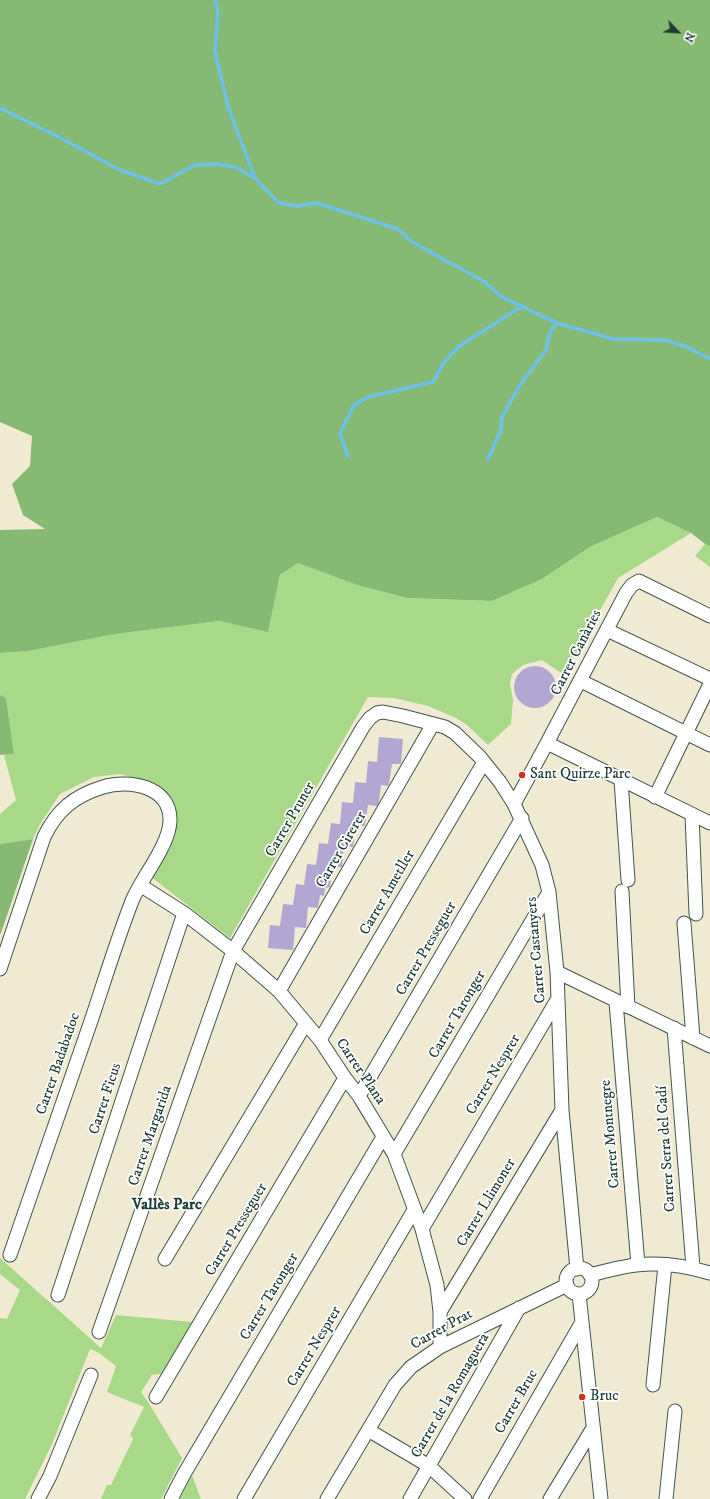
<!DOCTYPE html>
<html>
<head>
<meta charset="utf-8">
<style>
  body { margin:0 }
  #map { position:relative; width:710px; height:1499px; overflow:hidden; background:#f1ead3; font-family:"IM FELL DW Pica",serif }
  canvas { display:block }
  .north { position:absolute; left:658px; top:12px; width:40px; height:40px; -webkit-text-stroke:3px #fff; paint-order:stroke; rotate:115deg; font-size:11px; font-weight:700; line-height:16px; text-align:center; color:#1f3d34 }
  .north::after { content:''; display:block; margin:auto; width:14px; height:18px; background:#1f3d34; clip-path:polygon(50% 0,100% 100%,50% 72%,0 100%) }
</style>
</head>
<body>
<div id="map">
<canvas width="710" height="1499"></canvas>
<div class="north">N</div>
</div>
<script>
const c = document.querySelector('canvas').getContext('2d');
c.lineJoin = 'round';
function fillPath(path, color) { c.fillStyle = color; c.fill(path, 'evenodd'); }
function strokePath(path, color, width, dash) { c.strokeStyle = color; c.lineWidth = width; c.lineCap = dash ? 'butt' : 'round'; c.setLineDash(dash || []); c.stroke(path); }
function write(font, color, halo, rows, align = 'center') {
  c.font = font + ' "IM FELL DW Pica",serif'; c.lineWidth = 3.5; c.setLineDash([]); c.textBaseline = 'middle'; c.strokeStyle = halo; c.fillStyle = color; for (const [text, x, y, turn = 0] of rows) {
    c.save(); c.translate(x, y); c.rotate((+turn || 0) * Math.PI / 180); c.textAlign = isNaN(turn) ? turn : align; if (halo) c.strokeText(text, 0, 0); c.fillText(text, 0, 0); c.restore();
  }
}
fillPath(new Path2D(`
  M657,517L691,533L618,578L564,675L542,660L523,665L512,674L510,684L513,700L511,724L488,745L467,725L456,718L428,706L394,698L368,697L230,938L151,877L170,849L173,829L148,782L120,774L94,777L60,794L40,824L33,839L0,844V814L16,800L4,755L14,754L6,698L0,695V653L29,651L115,634L220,621L268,631L280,575L298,563L357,585L407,598L492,601L542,579L590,547Z
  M705,544L710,546V567L695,556Z
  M0,1258L101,1348L116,1315L192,1322L161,1374L152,1375L141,1392L148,1402L182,1458L161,1499H101L107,1485H111L133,1439L130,1435L144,1407L107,1392L116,1366L99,1353L90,1349L52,1444L25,1499H0V1318L7,1319L20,1290L0,1274Z
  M192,1475L201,1499H180Z`), '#a8d988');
fillPath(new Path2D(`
  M0,0H710V546L705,544L691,533L657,517L590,547L542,579L492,601L407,598L357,585L298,563L280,575L268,632L220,621L115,634L29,651L0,653V530L45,529L23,515L12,484L30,466L32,436L0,422Z
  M0,695L6,698L14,754L0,755Z
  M33,839L1,933L0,934V844Z`), '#86b974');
strokePath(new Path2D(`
  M215,0L218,11L215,51L228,107L255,178
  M0,108L55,135L120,170L160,184L195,165L217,164L235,167L255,178L279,203L298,206L317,203L398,229L412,242L485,282L500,296L557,323L613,339L665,340L685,346L710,359
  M348,456L340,434L354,405L368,397L433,382L443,364L458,347L522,306
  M488,459L501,430L502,417L520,385L546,350L550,332L557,323`), '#6dc1e9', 3.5);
fillPath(new Path2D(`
  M514 687a21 21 0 1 1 42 0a21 21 0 1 1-42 0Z
  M379,737L403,739L401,764H392L389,784L388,786L381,785L379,802L377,806L368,805L365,825V826L356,825L353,847L344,846L342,867H332L330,887L325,888L324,896L320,895L318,908L308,907L306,928L295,927L293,950L268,948L270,925L280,926L283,904L293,905L296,884L304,885L307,864L316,865L319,843L328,844L331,823L340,824L342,802L353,803L355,782L366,783L368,761L377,762Z`), '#b2a7d3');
const minor = new Path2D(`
  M607,630L710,679
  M581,681L710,745
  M547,743L626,593L632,585L639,581L710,616
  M621,780L628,880
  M655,797L710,684
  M514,804L547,743L710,823
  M692,815L696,914
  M140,885L184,913L233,951L279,991L320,1040L345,1078L359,1096L394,1154L422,1229L437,1285L440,1312V1347
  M622,891L628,1007
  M684,923L693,1038
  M0,969L44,837C57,810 74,796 103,787C129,779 171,786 170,821C169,846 142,877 132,901C117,940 105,979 92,1018C64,1097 37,1176 10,1255
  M557,972L710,1046
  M279,991L433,724
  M616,1002L638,1265
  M674,1028L693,1267
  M320,1040L484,762
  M359,1096L522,818
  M394,1154L549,892
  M422,1229L557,1000
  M165,1259L306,1023
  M566 1281a13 13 0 1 1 26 0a13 13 0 1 1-26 0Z
  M590,1275C605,1271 620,1267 636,1265C660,1262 687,1266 710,1273
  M579,1294L601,1499
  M58,1295L184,913
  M440,1312L562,1110
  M99,1332L233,951L363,727L370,718L377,713L383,712L403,716L445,727L455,733L480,757L500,782L514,804L542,865L549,892L557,972L562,1110L577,1269
  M653,1385L665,1265
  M156,1397L345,1078
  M368,1430L429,1466L465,1499
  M38,1499L50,1476L91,1375
  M171,1499L184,1474L383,1137
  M244,1499L414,1210
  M327,1499L395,1385L411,1367L440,1347L567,1285
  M410,1499L519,1308
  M480,1499L582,1322
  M550,1499L593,1428
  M666,1499L675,1411`);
strokePath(minor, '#3e574c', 15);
strokePath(minor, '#fff', 13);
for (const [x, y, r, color] of [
  [522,775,4,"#c8321e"],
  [582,1397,4,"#c8321e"]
]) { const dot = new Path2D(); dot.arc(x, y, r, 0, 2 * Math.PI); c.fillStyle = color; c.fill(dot); strokePath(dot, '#fff', 1.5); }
write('15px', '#1f3d34', '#fff', [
  ["Carrer Canàries",577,653,-63],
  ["Carrer Pruner",291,820,-60],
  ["Carrer Cirerer",342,850,-60],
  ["Carrer Ametller",388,893,-60],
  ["Carrer Presseguer",427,949,-60],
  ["Carrer Castanyers",537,950,-95],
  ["Carrer Taronger",458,1015,-60],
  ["Carrer Badabadoc",59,1064,-71],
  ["Carrer Plana",360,1072,56],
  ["Carrer Nesprer",494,1075,-59],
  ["Carrer Ficus",106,1099,-72],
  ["Carrer Montnegre",611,1134,-95],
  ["Carrer Margarida",151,1136,-71],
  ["Carrer Serra del Cadí",667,1149,-94],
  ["Carrer Llimoner",487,1203,-59],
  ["Carrer Presseguer",237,1230,-59],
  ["Carrer Taronger",270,1297,-59],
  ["Carrer Prat",442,1330,-29],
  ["Carrer Nesprer",315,1347,-59],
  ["Carrer de la Romaguera",451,1396,-60],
  ["Carrer Bruc",517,1402,-60]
]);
write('15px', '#1f3d34', '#fff', [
  ["Sant Quirze Parc",530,775],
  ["Bruc",590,1397]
], 'left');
write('bold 16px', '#1f3d34', '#fff', [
  ["Vallès Parc",167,1206]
]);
</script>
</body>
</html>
